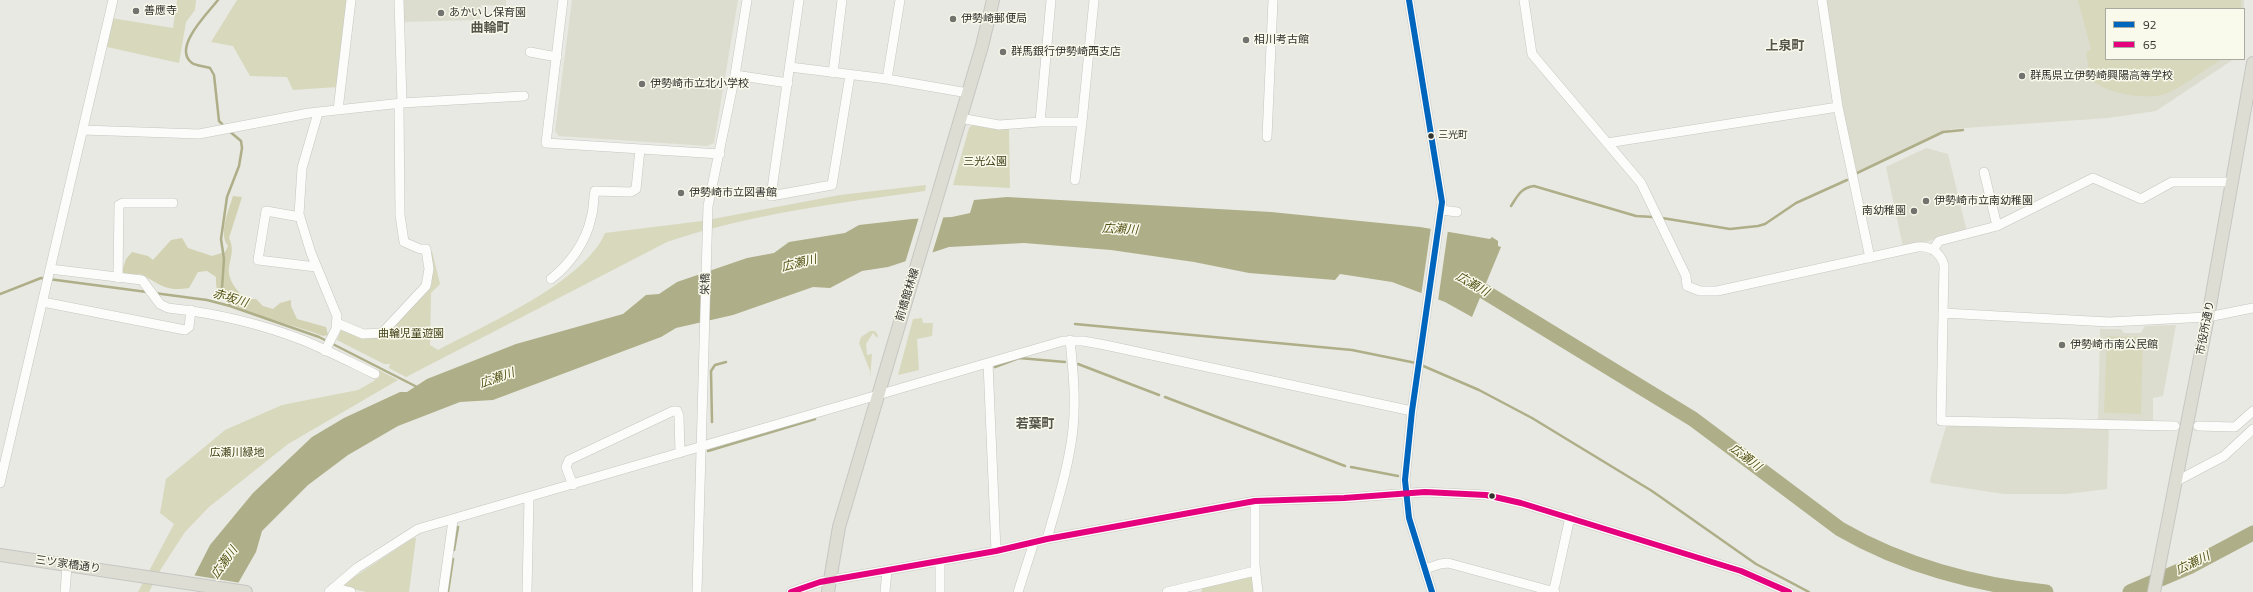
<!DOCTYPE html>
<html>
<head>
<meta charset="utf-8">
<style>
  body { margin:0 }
  #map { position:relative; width:2253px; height:592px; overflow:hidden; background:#e8e9e2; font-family:"Titillium Web",sans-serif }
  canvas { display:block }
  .legend { position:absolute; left:2105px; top:8px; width:140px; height:52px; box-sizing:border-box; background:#f9f9ec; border:1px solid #aaaaa0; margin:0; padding:5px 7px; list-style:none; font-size:12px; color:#33332f }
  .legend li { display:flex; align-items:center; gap:8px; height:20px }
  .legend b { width:20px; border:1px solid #aaaaa0 }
</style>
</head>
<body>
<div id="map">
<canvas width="2253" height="592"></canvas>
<ul class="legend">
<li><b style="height:5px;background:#0065bd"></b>92</li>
<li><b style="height:5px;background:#e5007d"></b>65</li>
</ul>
</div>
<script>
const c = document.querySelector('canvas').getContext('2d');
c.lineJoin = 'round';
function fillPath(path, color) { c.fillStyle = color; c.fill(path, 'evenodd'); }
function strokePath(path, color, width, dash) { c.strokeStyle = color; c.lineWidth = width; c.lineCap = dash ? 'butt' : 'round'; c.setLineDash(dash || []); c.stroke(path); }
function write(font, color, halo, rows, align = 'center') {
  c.font = font + ' "Titillium Web","Noto Sans JP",sans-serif'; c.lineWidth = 3; c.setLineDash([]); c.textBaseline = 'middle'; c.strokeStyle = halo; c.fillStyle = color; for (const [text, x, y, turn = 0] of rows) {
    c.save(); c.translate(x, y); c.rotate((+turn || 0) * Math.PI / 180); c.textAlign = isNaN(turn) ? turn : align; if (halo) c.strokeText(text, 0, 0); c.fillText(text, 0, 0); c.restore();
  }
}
fillPath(new Path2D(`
  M402,0H506V6L481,5L480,20L402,22Z
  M572,0H738L714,143L707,146L559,136L555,131Z
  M1826,0H2244V31V9H2106V59H2234L2156,111L2108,118L1951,129L1855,172L1841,107Z
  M1926,148L1948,154L1967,232L1903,247L1886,167Z
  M2176,325L2163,396L2153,398V422H2098L2100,329H2121L2124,333H2141L2145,326Z
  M1947,423L2109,427L2107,489L2067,494H2004L1931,483L1930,480Z`), '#ddddcf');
fillPath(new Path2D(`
  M177,0H196L195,10L186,22L179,63L107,47L111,18L173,28Z
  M237,0H349L337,87L293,90L287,77L250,76L233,46L211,42Z
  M2078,0H2241V9H2106V59H2222C2207,68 2180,89 2165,94C2148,100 2103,94 2092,79C2088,73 2088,60 2086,53L2091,49Z
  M972,125L994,129H1009L1010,188L953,185L969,128Z
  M926,185L925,191C839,203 749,214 667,242L406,377L389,368L390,364H384L337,340L342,328L359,338L382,337L429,290L432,283L430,252L432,251L440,284L431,293L430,345L438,350C483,326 585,282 605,233L702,221L840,195Z
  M922,318L923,323H933L932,336L917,339L919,370L898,375L913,319Z
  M870,331H875L878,335L877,338L873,333L866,344L867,355L872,354L870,379V371L859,343L861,337Z
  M2107,336L2143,337L2141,414L2104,413Z
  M379,370L398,380L288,444L209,507L185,532L161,569L149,592H138L174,524L160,513L166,479L225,430L282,405L358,390L374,381Z
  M413,538H416L409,592H366L344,587L345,583Z
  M1249,575L1252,578L1254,592H1201L1203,586Z`), '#d8d8bd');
fillPath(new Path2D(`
  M233,196L242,197L229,238C240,261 213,269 246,299H256L263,306L273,309L280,303L291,300V306L297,319L326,327L328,335L323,336C301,327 234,311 221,297C216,292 216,284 216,277L207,271L198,272L189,288C164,292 161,284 140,274L126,276L122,271L126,259L132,252L148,256L153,260L171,240L182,238L188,248L212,256L225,252L228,246C218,234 229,209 233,196Z`), '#d2d2b2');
fillPath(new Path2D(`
  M1007,197L1271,212L1420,227L1490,239L1492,237L1498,241V246L1501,247L1472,317L1445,302L1392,282L1340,274L1335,280L1249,273L1194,262L1111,250L1024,243L949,247L888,267L862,271L830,288L813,287L733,315L676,328L661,337L493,400L460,402L398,426L348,455L308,485L262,531L256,552L233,592H186L210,545L253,493L312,437L344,418L400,392H407L427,379L516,344L623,314L646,295L659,294L677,282L747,258L774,253L789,242L845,233L859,225L912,219L952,217L970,213L974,200Z`), '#aeae88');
fillPath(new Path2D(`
  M944,215L932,254L905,263L919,217Z
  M1431,227L1448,230L1438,301L1421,296Z
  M192,575L241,583L236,592H184Z`), '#e8e9e2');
strokePath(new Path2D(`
  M218,0C207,14 172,48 192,63C196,66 205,66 210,68L214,75L219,121L225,127
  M228,130L241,141L242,148L239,166L227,197L221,239L224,259L222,288L230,306
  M1857,173L1943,132L1963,130
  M1511,206C1518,195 1521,188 1534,186L1636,216L1653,217
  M1662,218L1730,229L1758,226L1765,224L1796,203L1847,180
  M154,293L207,300L230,306L319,337L419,388
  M0,294L41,278L147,292
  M1075,324L1352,350L1416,363
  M1078,364L1159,395
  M1421,365L1479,390L1532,418L1652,491L1756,564L1809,592
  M995,367L1019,358L1065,362
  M1165,397L1345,466
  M712,422L711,371L715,365L726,362
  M708,451L815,419
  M1351,467L1398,476
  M454,550L458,527
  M448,592L453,559`), '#aeae88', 2.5);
strokePath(new Path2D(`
  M1467,281L1693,419L1840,529C1902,565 1976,585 2046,592
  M2130,592L2191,566L2253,533`), '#aeae88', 15);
const minor = new Path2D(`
  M399,0L402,103
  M563,0L546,143L720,154
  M799,0L771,196L832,185L850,75
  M1409,0L1442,202L1412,411L1405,480L1409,518L1432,592
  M1524,0L1532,54L1641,183L1686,276L1687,286L1700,291H1717L1917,247C1930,245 1940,252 1944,265L1941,421L2175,426
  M1822,0L1838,107L1870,258
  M530,52L557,57
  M790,67L887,79L968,93
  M833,73L842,0
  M735,75L788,83
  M887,79L900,0
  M338,110L351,0
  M318,113L302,168L299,214L311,253L337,316L336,329L325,351
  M960,118L999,125L1040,122H1082
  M1040,122L1051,0
  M83,130L199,134L309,113L402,103L524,96
  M1267,137L1273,0
  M1607,143L1838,107
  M1984,172L1997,226
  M1075,180L1082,122L1094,0
  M1442,210L1457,212
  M300,217L266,211L258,260L316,267
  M1933,250L1939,241L1997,226L2093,178L2141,199L2172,182H2232
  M50,269L142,280L160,304L168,308C214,313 262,324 305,341C329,351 352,363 375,374
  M118,278L119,205L123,203H173
  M551,279C570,264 586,242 591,218C594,209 593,200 595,191L631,192L636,189L640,149
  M43,302L185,330L189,327L191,310
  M1943,313L2109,322L2208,317L2253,308
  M337,323L363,334L382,333L426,286L429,269L426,249H420L404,242L400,215L399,104
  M988,363L996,551
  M2198,426L2235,427L2253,411
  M2175,482L2224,456L2253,429
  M0,483L113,0
  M573,485L566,467L569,460L673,411H677L679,416L680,453
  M1255,501V565L1258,592
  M1047,539C1057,503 1069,466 1073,429C1076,399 1073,369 1070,340
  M940,562V592
  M1425,569L1440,564L1448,563L1555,592
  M333,588L351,592
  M65,592L67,566
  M329,592L357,568L418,529L1063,341H1083L1105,345L1412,411
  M443,592L453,520
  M527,592L529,497
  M697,592L708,206L735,75L747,0
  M791,592L820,582L996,551L1047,539L1255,501L1344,498L1425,492L1486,495L1521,503L1741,571L1789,592
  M885,592L887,570
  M1018,592L1034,542
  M1167,592L1255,571
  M1552,592L1555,585L1570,517`);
const major = new Path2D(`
  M0,555L246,592
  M828,592L839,527L982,46L993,0
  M2154,592L2208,317L2253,63`);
strokePath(minor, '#c5c6c0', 10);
strokePath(major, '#c6c6c3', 14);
strokePath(minor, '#fcfcfb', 9);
strokePath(major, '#deddd3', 12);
strokePath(new Path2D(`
  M1409,0L1442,202L1412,411L1405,480L1409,518L1432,592`), '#0065bd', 6);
strokePath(new Path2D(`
  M791,592L820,582L996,551L1047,539L1255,501L1344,498L1425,492L1486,495L1521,503L1741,571L1789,592`), '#e5007d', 6);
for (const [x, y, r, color] of [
  [136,11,4,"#72736e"],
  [441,13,4,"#72736e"],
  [953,19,4,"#72736e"],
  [1246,40,4,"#72736e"],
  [1003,52,4,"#72736e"],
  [2022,76,4,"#72736e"],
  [642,84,4,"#72736e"],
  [1431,136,3.5,"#33332f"],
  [681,193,4,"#72736e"],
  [1926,201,4,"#72736e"],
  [1914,211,4,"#72736e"],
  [2062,345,4,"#72736e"],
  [1492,496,3.5,"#33332f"]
]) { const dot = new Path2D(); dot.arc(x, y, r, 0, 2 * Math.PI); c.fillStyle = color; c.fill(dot); strokePath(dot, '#f9f9ec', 1.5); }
write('10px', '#33332f', '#f9f9ec', [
  ["三光町",1438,136]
], 'left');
write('11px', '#33332f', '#f9f9ec', [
  ["善應寺",144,11],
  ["あかいし保育園",449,13],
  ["伊勢崎郵便局",961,19],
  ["相川考古館",1254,40],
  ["群馬銀行伊勢崎西支店",1011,52],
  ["群馬県立伊勢崎興陽高等学校",2030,76],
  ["伊勢崎市立北小学校",650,84],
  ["伊勢崎市立図書館",689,193],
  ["伊勢崎市立南幼稚園",1934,201],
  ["南幼稚園",1906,211,"right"],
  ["伊勢崎市南公民館",2070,345]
], 'left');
write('11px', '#414016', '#f9f9ec', [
  ["三光公園",985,162],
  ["曲輪児童遊園",411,334],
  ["広瀬川緑地",237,453]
]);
write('11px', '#33332f', '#f9f9ec', [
  ["栄橋",706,284,-89],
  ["前橋館林線",908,295,-73],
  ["市役所通り",2206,328,-79],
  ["三ツ家橋通り",68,565,8]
]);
write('italic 12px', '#545315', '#f9f9ec', [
  ["広瀬川",1120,230,3],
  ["広瀬川",799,264,-14],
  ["広瀬川",1472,285,30],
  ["赤坂川",230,299,17],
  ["広瀬川",497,379,-19],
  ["広瀬川",1745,458,37],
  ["広瀬川",225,563,-55],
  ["広瀬川",2193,564,-26]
]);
write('bold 13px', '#545449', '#f9f9ec', [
  ["曲輪町",490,29],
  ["上泉町",1785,47],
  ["若葉町",1035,425]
]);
</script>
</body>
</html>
